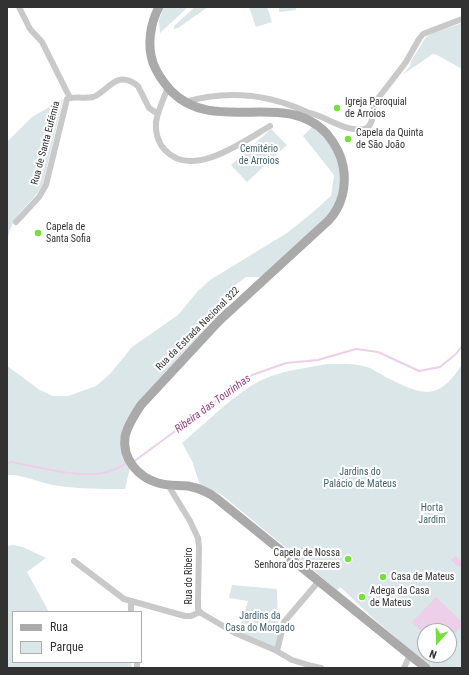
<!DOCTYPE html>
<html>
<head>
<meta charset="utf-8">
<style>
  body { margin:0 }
  #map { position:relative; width:469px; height:675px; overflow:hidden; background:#fff; font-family:"Roboto Condensed",sans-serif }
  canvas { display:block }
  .frame { position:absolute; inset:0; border:8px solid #323232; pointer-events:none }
  .legend { position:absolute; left:12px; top:611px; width:130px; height:52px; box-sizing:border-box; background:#fff; border:1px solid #adadad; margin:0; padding:5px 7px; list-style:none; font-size:12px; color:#323232 }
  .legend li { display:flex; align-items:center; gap:8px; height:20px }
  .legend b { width:20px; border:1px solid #adadad }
  .north { position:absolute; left:417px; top:623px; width:40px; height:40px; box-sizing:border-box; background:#fff; border:1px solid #adadad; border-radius:50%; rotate:200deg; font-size:11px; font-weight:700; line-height:16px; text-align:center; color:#323232 }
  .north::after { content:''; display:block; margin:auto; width:14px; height:18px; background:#76e03d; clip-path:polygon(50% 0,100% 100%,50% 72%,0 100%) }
</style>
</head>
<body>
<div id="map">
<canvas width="469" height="675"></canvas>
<div class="frame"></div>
<ul class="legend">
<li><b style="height:5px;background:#aaa"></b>Rua</li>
<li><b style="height:11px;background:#dbe6e9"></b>Parque</li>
</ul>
<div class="north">N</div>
</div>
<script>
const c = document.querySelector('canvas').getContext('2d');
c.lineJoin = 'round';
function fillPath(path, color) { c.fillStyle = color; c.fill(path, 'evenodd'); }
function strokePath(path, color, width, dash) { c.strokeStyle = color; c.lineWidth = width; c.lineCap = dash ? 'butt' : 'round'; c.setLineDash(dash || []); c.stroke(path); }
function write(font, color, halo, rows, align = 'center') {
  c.font = font + ' "Roboto Condensed",sans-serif'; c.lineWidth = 4; c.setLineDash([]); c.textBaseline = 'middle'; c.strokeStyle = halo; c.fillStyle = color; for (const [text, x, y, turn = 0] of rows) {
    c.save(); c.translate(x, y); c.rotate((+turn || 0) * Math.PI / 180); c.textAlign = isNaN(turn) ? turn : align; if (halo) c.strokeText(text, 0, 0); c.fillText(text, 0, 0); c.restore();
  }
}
fillPath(new Path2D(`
  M164,7H188L160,33L159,20Z
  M195,7H208L178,28L174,29V26Z
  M249,7H267L272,22L256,27Z
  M279,7H296V10L279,12Z
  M462,23V69L437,55L433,54L402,75L410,66L411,61L426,37L433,33Z
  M63,99L43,184C30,208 10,213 7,244V142L32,117Z
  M312,127L321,134L332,147L340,166V186L335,204L332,211L262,277H246C233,287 224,292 226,310L125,424L130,468L125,489C104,489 73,489 53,485C37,482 23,474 7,475V366L40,390L53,396H68L96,386L110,374L132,347L178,315L198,291L210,280L287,233L312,213L331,196L334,175L303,136Z
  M271,129L287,145L247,182L231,165Z
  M327,364C341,364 355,363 367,367C373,369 379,373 384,376C419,394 438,404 462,364V668H431L373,618L340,587L337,590L222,495L200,485L192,461L182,443C205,424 238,390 264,379C284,370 306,368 327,364ZM425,631H449V655H425Z
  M13,545L23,547L46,558L27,572L49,612H13V662H131L132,668H7V546Z
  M232,585L277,589L278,627L280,629L276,649L238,633L248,601L229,598Z`), '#dbe6e9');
fillPath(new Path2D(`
  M456,556L462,562L461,563L462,565L460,567L458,566H457L451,560Z
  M436,597L462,622V626L449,639V631H425V635L412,622Z`), '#edcfe9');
strokePath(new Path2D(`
  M133,462L252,375L286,363L318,360L356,349L378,352L419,371L440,367L456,354L462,346
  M7,464L11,462C41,467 72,478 103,473C111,472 120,466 128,463`), '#edcfe9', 2);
strokePath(new Path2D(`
  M19,7L30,29L42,42L70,98
  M168,87C164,98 158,110 156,122C155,132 158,143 165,150C192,180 244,141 270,126
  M185,102C226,90 268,94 307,112
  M295,114C316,105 342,136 367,128C375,122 372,110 376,101L406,62L419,39L423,34L462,19
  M16,222L39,197L46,185L67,99C75,96 85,99 93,97C108,92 116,68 138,86L149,108L158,114
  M168,485L190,521L198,538L199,547L198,602V609L201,613L235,633L275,650L292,660L312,666L321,668
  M74,561L124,599L185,616H191L200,612
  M131,601V612
  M277,651L284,622L319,581
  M137,662V668
  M404,668L410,655`), '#c9c9c9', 6);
strokePath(new Path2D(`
  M159,7C150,24 147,45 153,63C157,74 164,83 171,91C215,136 285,88 327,134C335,144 341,154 343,166C347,185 342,206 329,220L219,321L141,405C135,414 127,426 125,437C122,459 138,477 158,483C168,486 178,485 188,486C198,488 208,492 216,498L426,668`), '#aaa', 9);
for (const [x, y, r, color] of [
  [337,108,4,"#76e03d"],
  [348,139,4,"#76e03d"],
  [38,233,4,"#76e03d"],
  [348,559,4,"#76e03d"],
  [383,577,4,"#76e03d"],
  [362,597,4,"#76e03d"]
]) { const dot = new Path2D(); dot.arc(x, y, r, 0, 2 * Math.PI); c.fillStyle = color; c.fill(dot); strokePath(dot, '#fff', 1.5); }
write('10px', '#323232', '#fff', [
  ["Igreja Paroquial",345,102],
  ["de Arroios",345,114],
  ["Capela da Quinta",356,133],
  ["de São João",356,145],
  ["Capela de",46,227],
  ["Santa Sofia",46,239],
  ["Capela de Nossa",340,553,"right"],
  ["Senhora dos Prazeres",340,565,"right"],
  ["Casa de Mateus",391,577],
  ["Adega da Casa",370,591],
  ["de Mateus",370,603]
], 'left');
write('10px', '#323232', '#fff', [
  ["Rua de Santa Eufémia",46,143,-75],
  ["Rua da Estrada Nacional 322",198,329,-45],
  ["Rua do Ribeiro",189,576,-90]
]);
write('10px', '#40626d', '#fff', [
  ["Cemitério",259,149],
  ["de Arroios",259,161],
  ["Jardins do",360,472],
  ["Palácio de Mateus",360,484],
  ["Horta",432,508],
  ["Jardim",432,520],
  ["Jardins da",260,616],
  ["Casa do Morgado",260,628]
]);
write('italic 11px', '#93418a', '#fff', [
  ["Ribeira das Tourinhas",213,404,-36]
]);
</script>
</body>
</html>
